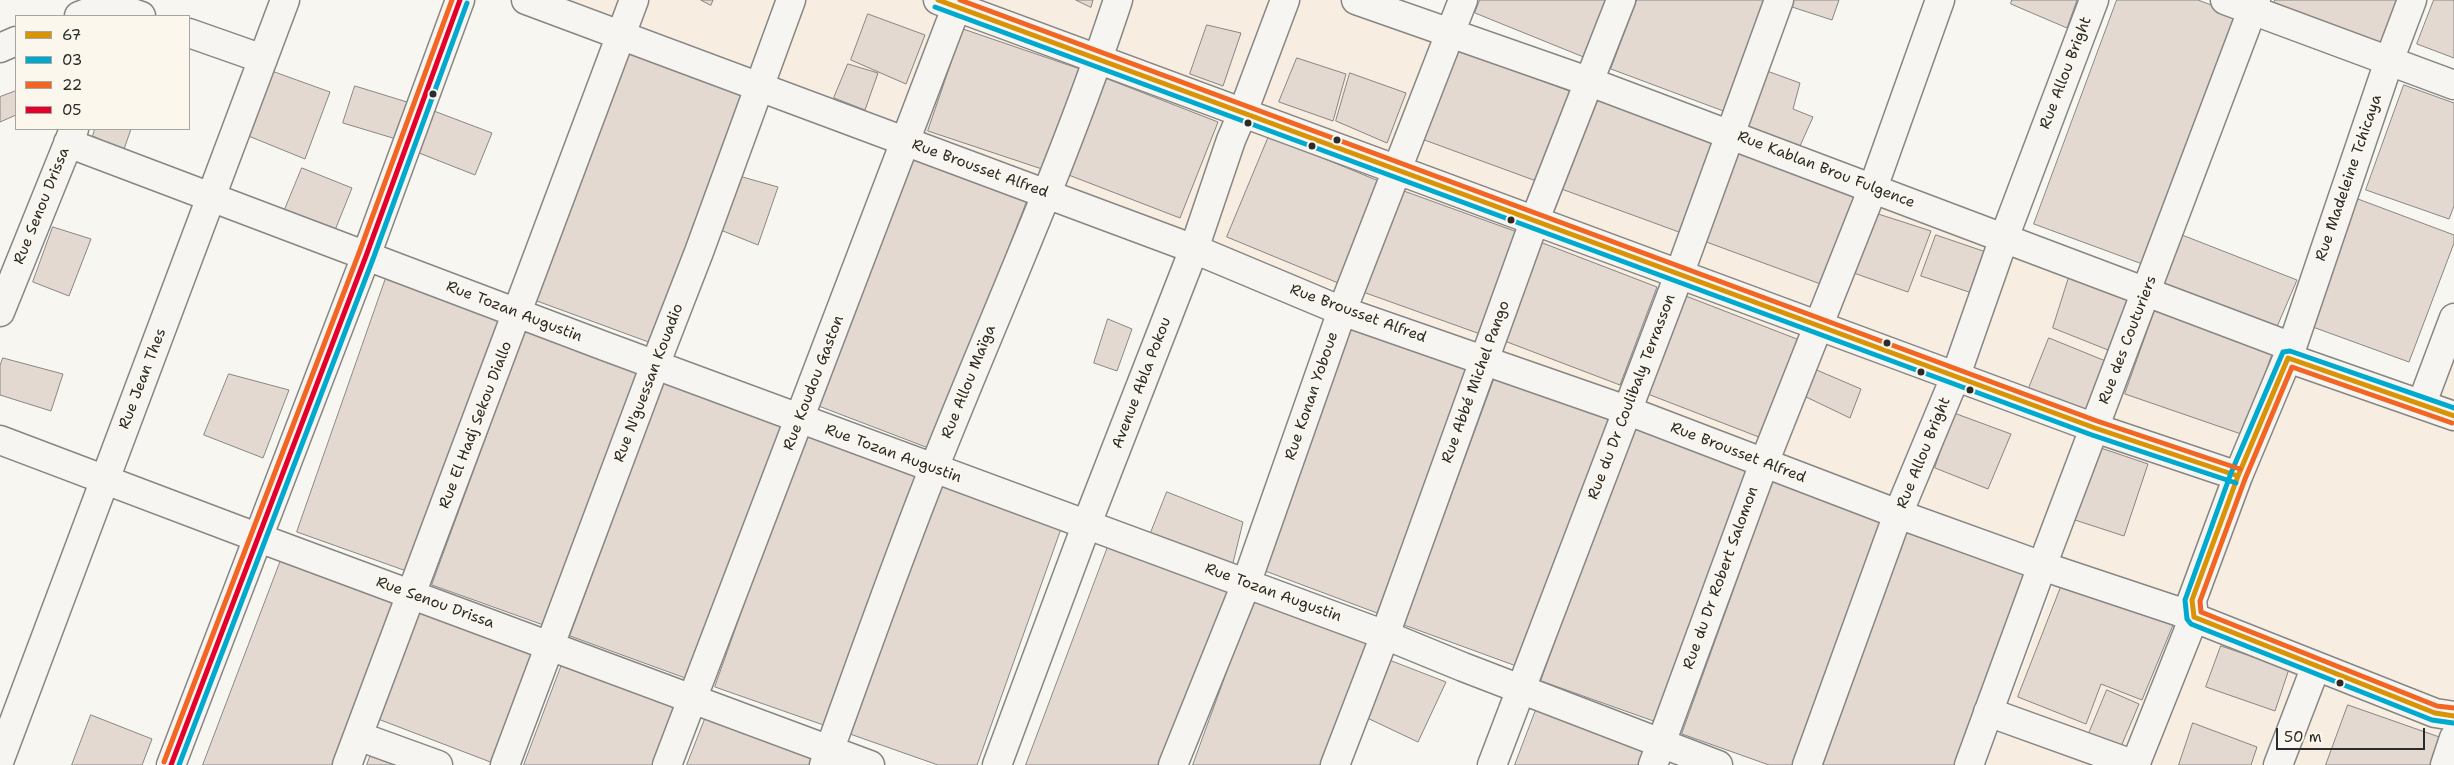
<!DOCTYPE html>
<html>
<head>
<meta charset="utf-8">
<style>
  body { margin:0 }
  #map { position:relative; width:2454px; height:765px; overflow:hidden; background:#f8f6f0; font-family:"Shantell Sans",sans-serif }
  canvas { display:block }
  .legend { position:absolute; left:15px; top:15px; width:175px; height:115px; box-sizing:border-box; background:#fbf7ec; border:1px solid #a8a59f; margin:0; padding:6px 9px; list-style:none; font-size:15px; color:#2b2b2b }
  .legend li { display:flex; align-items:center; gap:10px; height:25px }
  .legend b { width:25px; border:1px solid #a8a59f }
  .scale { position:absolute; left:2276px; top:728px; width:149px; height:22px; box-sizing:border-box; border:2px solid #2b2b2b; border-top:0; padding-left:6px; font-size:15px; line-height:18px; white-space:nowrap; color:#2b2b2b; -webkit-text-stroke:4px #fbf7ec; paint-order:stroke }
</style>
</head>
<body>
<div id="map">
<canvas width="2454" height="765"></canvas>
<ul class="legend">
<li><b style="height:6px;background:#d89406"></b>67</li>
<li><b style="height:6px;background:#00a9ce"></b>03</li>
<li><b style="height:6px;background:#f26522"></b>22</li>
<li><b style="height:6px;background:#e4002b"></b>05</li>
</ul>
<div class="scale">50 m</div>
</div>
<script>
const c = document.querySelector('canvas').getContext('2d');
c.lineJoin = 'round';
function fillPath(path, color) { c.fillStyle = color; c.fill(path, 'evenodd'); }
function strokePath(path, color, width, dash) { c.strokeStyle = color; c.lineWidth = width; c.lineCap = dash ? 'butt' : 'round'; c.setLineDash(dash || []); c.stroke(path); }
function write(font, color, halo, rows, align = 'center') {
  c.font = font + ' "Shantell Sans",sans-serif'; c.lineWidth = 4; c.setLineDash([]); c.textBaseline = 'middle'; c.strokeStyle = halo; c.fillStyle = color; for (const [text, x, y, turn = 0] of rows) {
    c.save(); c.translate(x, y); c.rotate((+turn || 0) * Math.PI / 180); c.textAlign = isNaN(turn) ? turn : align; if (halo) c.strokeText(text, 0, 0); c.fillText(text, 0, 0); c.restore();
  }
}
fillPath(new Path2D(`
  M554,0H1366L2298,348L2425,391L2454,315V765H1986L2063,560Z`), '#f7ede1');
const building = new Path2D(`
  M701,0H713L711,5Z
  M1076,0H1093L1091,7Z
  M1480,0H1608L1586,58L1475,13Z
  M1637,0H1769L1726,112L1611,69Z
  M1793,0H1839L1832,20L1792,7Z
  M2012,0H2077L2067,28L2011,4Z
  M2117,0H2198L2238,15L2145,265L2034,224Z
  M2275,0H2404L2387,45L2274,3Z
  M2434,0H2454V58L2417,44Z
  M868,14L925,35L906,84L851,60Z
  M1207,25L1241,33L1223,86L1190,74Z
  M963,29L1080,69L1045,170L928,131Z
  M633,45L750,88L654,344L537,301Z
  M1453,48L1572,92L1539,182L1419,138Z
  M1297,58L1346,74L1333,121L1279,102Z
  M848,64L878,73L865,110L834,98Z
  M269,70L330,92L305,159L246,135Z
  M1767,71L1800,83L1793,109L1813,117L1800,146L1744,126Z
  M1350,73L1406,93L1387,143L1336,121Z
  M1105,78L1218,122L1180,218L1066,174Z
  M2404,85L2454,103V206L2449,219L2366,190Z
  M355,86L407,102L396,139L343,123Z
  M16,91V115L0,122V97Z
  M1589,96L1713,141L1679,232L1556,187Z
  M426,108L492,133L475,175L414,151Z
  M95,129H131L123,152L93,136Z
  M1269,136L1386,184L1343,285L1227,237Z
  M1736,148L1860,194L1826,286L1701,240Z
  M914,151L1029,195L931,449L816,405Z
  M302,168L352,188L331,240L281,219Z
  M739,176L778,187L758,245L718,229Z
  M1401,190L1520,233L1483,335L1363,292Z
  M2358,199L2454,235V243L2409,362L2310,326Z
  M1872,212L1931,231L1908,292L1848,271Z
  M53,227L91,239L69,296L33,282Z
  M2177,233L2297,280L2276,329L2160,285Z
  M1936,235L1986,252L1972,293L1921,276Z
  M1540,242L1657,287L1620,385L1502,340Z
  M2070,274L2131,297L2113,352L2053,328Z
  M386,278L503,319L412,573L297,532Z
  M1678,293L1802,341L1764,439L1640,391Z
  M2156,307L2274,348L2244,435L2125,394Z
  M1108,319L1132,329L1117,371L1094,363Z
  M1352,324L1470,367L1377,613L1260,569Z
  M526,329L644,371L549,627L432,585Z
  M2049,338L2108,362L2088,415L2027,393Z
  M3,358L63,374L51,411L0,395V366Z
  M1812,368L1861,389L1850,418L1802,395Z
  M229,374L289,390L263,458L204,435Z
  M1496,374L1611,416L1519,667L1404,625Z
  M664,381L782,425L688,679L570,636Z
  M1954,413L2011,434L1988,489L1935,468Z
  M1634,425L1752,467L1659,723L1541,681Z
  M806,432L923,473L832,728L715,687Z
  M2098,447L2148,464L2124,536L2072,519Z
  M1773,481L1884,521L1796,765H1769L1682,734Z
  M940,482L1062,526L977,765H938L850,734Z
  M1167,492L1243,522L1232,567L1150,535Z
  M1908,529L2026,571L1956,765H1823Z
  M1109,544L1229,588L1163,765H1026Z
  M281,560L395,603L333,765H203Z
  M2063,582L2173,625L2142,700L2101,684L2086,724L2018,697Z
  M1253,601L1370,644L1325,765H1193Z
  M421,608L536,652L493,763L378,719Z
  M2221,646L2289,669L2275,711L2206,687Z
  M1384,658L1446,682L1418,742L1363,716Z
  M564,659L680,702L657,765H524Z
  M2107,690L2139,704L2117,756L2085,743Z
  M1539,702L1650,745L1642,765H1515Z
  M2348,705L2445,739L2436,765H2326Z
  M707,714L819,756L815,765H687Z
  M91,715L152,739L142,765H72Z
  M2193,723L2257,747L2251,765H2179Z
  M373,749L418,765H367Z`);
fillPath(building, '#e4d9d1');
strokePath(building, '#878684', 1);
const minor = new Path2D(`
  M526,0L1194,249L1342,311L1626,410L1898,514L2042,566L2177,611L2435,713L2454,716
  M938,0L2095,428L2238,476
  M1356,0L1590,82L2292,347
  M2225,0L2454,85
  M121,9L141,16
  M79,16L120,0
  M189,33L263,59
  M0,48L16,41
  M68,143L607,347L1385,635L1463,667L1718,765
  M0,312L74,129
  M2288,358L2454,416
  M2422,403L2454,318
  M0,440L259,538L870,765
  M1988,712L2135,765
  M358,736L438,765
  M0,759L285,0
  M171,765L366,256L460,0
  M347,765L634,0
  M505,765L655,365L699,252L791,0
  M667,765L959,0
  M824,765C860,666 895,566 934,468C996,312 1066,159 1118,0
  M997,765L1086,526L1194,249L1231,140L1243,112L1285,0
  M1173,765L1246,584L1342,311L1463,0
  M1335,765L1385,635L1534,222L1621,0
  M1492,765L1679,275L1779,0
  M1653,765L1764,463L1873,188L1940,0
  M1807,765L1898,514L1956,375L2004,238L2094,0
  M1969,765L2042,566L2256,0
  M2135,765L2194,617L2192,600L2238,476L2292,347L2389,61L2412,0
  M2278,765L2316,666
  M2445,765L2454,738`);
strokePath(minor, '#878684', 31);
strokePath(minor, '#f6f5f1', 28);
strokePath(new Path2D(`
  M938,0L2095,428L2238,476
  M2288,358L2454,416
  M2194,617L2435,713L2454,716
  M2194,617L2192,600L2238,476L2288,358`), '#d89406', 5);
strokePath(new Path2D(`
  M935,7L2092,435L2236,483
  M2453,723L2432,720L2191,624L2187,619L2185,600L2231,473L2283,352L2290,351L2454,408
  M179,765L373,259L467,3`), '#00a9ce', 5);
strokePath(new Path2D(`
  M960,0L2097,421L2240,469
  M2452,423L2292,367L2245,479L2200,601L2201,612L2437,706L2454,708
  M164,762L359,253L452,0`), '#f26522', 5);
strokePath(new Path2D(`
  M171,765L366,256L460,0`), '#e4002b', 5);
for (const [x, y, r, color] of [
  [433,94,4.5,"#2b2b2b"],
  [1248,123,4.5,"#2b2b2b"],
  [1337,140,4.5,"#2b2b2b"],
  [1312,146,4.5,"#2b2b2b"],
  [1511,220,4.5,"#2b2b2b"],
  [1887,343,4.5,"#2b2b2b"],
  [1921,372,4.5,"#2b2b2b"],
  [1970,390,4.5,"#2b2b2b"],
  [2340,683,4.5,"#2b2b2b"]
]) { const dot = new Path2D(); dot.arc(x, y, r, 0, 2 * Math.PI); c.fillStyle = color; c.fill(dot); strokePath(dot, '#fbf7ec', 2); }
write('15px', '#2b2b2b', '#fbf7ec', [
  ["Rue Allou Bright",2066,73,-69],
  ["Rue Brousset Alfred",980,169,20],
  ["Rue Kablan Brou Fulgence",1826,170,21],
  ["Rue Madeleine Tchicaya",2349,178,-71],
  ["Rue Senou Drissa",42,206,-68],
  ["Rue Tozan Augustin",514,312,21],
  ["Rue Brousset Alfred",1358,314,20],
  ["Rue des Couturiers",2128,340,-69],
  ["Rue Jean Thes",143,379,-69],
  ["Rue Allou Maïga",969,382,-68],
  ["Rue Abbé Michel Pango",1476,382,-70],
  ["Rue N'guessan Kouadio",649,383,-69],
  ["Rue Koudou Gaston",814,383,-69],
  ["Avenue Abla Pokou",1142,383,-69],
  ["Rue Konan Yoboue",1312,396,-71],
  ["Rue du Dr Coulibaly Terrasson",1632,397,-69],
  ["Rue El Hadj Sekou Diallo",476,425,-69],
  ["Rue Brousset Alfred",1738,453,21],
  ["Rue Allou Bright",1924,453,-68],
  ["Rue Tozan Augustin",893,454,20],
  ["Rue du Dr Robert Salomon",1721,578,-70],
  ["Rue Tozan Augustin",1273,593,20],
  ["Rue Senou Drissa",435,603,20]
]);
</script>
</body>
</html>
